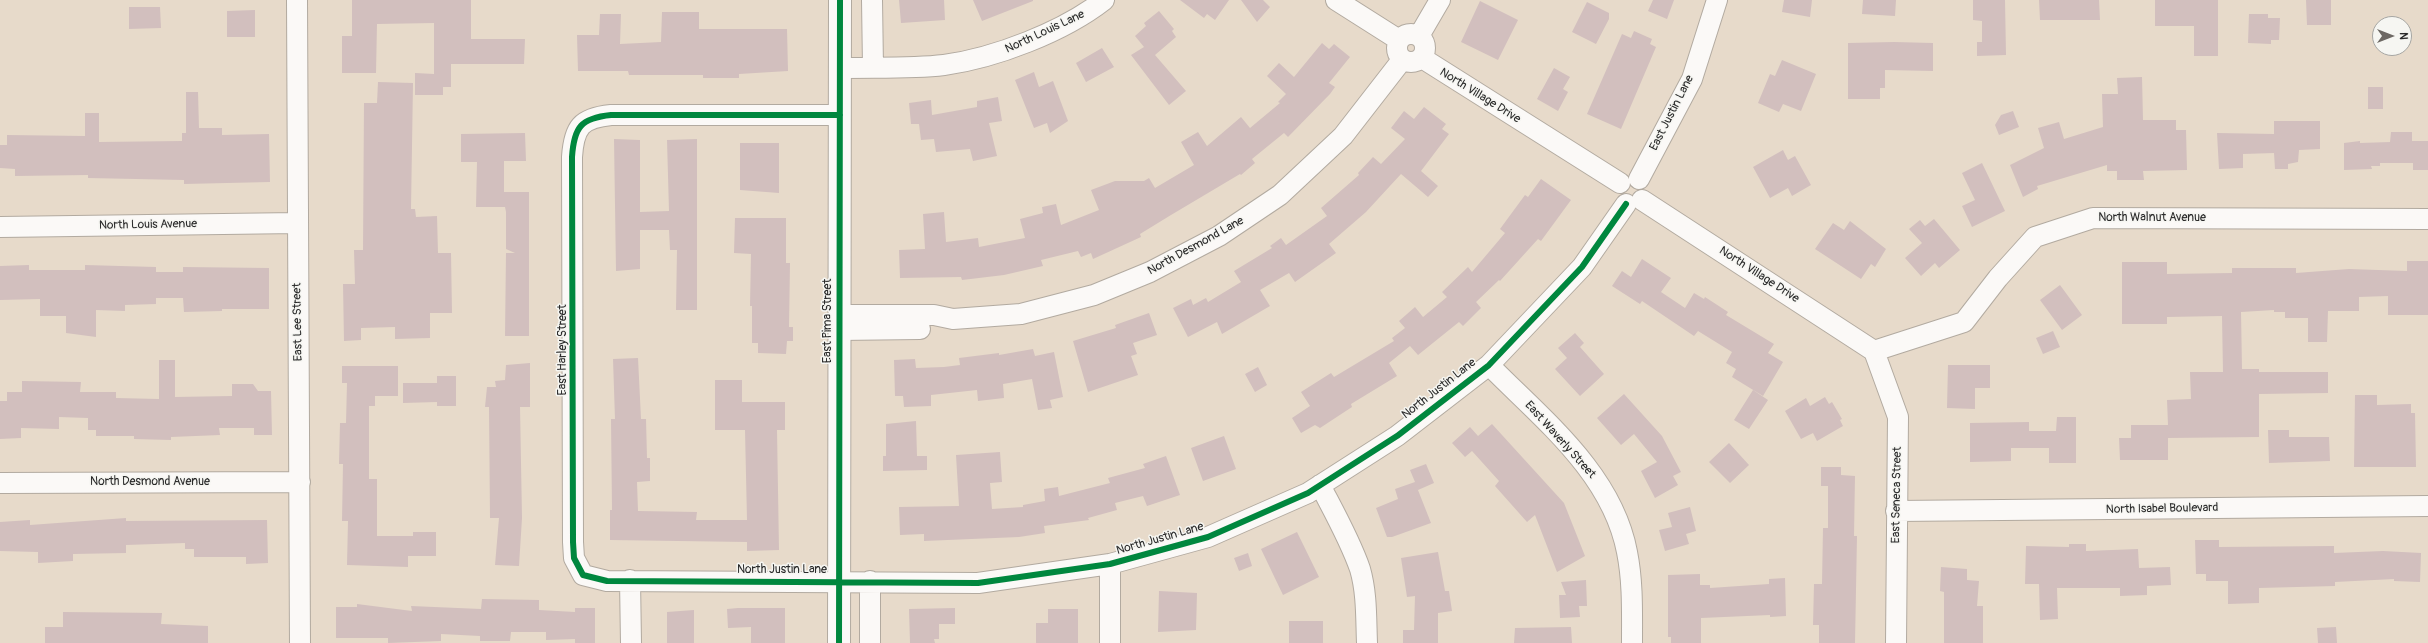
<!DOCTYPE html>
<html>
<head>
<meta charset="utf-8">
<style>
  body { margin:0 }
  #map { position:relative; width:2428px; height:643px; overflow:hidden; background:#e7daca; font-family:Pangolin,sans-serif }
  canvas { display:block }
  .north { position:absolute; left:2372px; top:16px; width:40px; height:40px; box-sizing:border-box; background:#f6f6f2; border:1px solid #a5a5a2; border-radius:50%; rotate:90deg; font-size:11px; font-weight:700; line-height:16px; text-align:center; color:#2b2b2b }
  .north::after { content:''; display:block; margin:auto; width:14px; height:18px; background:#6d6863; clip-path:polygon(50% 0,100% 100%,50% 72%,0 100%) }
</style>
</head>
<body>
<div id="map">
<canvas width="2428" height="643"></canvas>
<div class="north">N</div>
</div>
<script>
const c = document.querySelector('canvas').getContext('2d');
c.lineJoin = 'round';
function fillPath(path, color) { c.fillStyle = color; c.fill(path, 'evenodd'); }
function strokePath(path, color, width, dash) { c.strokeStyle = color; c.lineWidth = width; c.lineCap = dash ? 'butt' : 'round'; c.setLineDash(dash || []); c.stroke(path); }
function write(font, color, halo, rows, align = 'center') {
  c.font = font + ' Pangolin,sans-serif'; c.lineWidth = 3; c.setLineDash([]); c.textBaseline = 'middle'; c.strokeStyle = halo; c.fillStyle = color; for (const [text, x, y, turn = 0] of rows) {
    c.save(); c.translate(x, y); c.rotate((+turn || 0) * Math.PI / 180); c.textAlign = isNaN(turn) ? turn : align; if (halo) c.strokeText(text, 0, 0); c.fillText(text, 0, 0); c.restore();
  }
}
fillPath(new Path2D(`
  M352,0H471V39H525L524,64H451V87H443V95H415V73L434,74V23L377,24L376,73H342V36H352Z
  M899,0H944L945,20L901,23Z
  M973,0H1033V1L982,21Z
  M1180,0H1229L1215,20L1207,14L1204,18Z
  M1241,0H1263L1270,7L1257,22Z
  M1653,0H1674L1667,19L1648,11Z
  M1784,0H1812L1810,17L1782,12Z
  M1863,0H1896L1895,16L1862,14Z
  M1973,0H2005L2006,55L1977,56V42H1982V21L1973,20Z
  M2039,0H2099L2100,20H2040Z
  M2155,0H2218V56H2194V26H2155Z
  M2306,0H2331V25H2307Z
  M1480,1L1518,20L1498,60L1461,42Z
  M1587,2L1609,13V19L1596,44L1572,32Z
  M129,7H160L161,28L129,29Z
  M255,10V37H227V11Z
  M1159,11L1174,29L1172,31L1176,37L1155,55L1186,91L1169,105L1131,55L1144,47L1135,36L1146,26L1144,23Z
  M662,12H699V29H787L788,71L739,74V78H703V75H629L628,71H578L577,35H599L600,14H621L620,44L661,42Z
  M2249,14H2268V18H2280L2279,40H2271V44L2248,43Z
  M1634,31L1652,39L1650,44L1656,47L1621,129L1587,114L1622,34L1631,38Z
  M1894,42L1933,43V71L1885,70V88H1880V99H1848V43Z
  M1322,43L1329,49L1334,44L1350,57L1329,83L1335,87L1330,94L1288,137L1284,133L1252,159L1255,163L1241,175L1240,174L1171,215L1140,234L1141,237L1093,259L1091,253L1081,257L1078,251L1041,260L1043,266L1004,275L962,280L961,277L900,278L899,250L925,249L923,214L944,212L946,242L978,238L979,247L1025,238L1020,219L1043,213L1042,207L1056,204L1061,225L1099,210L1091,190L1115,181H1144L1149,178L1155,188L1194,165L1181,142L1198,132L1207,146L1241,117L1250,128L1280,103L1278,102L1286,94L1267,76L1279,63L1294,77Z
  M1102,48L1114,67L1086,82L1076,63Z
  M1782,60L1816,74L1801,111L1783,104L1779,112L1758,103L1770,74L1775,76Z
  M1554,68L1570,77L1563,89L1568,92L1558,111L1537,99Z
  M1034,72L1039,87L1053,81L1068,121L1050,133L1047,123L1034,128L1015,80Z
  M2142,77L2143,120H2176V130H2186L2187,170L2143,171L2144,180H2117V171H2107V165L2037,186L2038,189L2023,197L2010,165L2044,148L2038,128L2059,122L2064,139L2103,127L2102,94H2118L2117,78Z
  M378,82L413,83L411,209H415L416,217L437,216L438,253H451L452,313H430V338L395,339V327L361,328V340L344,341L343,284H355L354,250H363L364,103H377Z
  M2368,87H2383V109H2368Z
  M186,92H198L199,128H222V135L269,134L270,182L184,184V180L88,178V175L15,176V169L0,168V145H7V135L85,136V113H99V142L182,141V133H186Z
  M998,97L1002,121L989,123L997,156L973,161L970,149L936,152L934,139L921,140L919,124H911L909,103L931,100L932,115L977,107V101Z
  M1424,107L1446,124L1442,129L1449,134L1421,171L1438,186L1428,197L1401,174L1366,212L1329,244L1336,253L1295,282L1289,273L1260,290L1270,306L1222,334L1217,322L1188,337L1173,308L1191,299L1193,305L1206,298L1208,302L1241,282L1234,271L1272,248L1270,246L1281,238L1286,245L1327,216L1321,208L1359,175L1358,173L1373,157L1381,164L1405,139L1391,128L1404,111L1414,119Z
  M2013,111L2019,127L1999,135L1995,125L2001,115Z
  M2274,121H2320V149L2299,150L2298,162L2288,164V169H2275L2274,153L2243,154V168L2219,169L2217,133L2274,134Z
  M2391,132H2412V141H2428V170H2413V163H2380V166H2371L2372,169L2344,170V143L2360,141V143L2390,142Z
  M525,133L526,161H504V192H529V336H505L506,253H515L506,249V212L505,207H476L477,162H461V134Z
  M614,139L640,140V212L669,211L667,140L697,139V310H676L677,250H670L669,230H640V269L616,271Z
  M740,143H779V193L740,190Z
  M1783,150L1788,160L1795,156L1811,185L1792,196L1788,188L1770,198L1753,167Z
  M1982,163L2005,211L1972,227L1962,206L1975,200L1962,173Z
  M1541,179L1571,200L1541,241L1538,239L1500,281L1499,280L1476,302L1481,308L1463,326L1459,322L1418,355L1410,346L1389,363L1397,376L1351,404L1352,407L1320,428L1315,425L1301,433L1292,418L1310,406L1301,392L1331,373L1334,377L1394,341L1392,338L1405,328L1399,321L1415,307L1423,317L1447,297L1442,292L1468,267L1472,272L1505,233L1500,229L1525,195L1528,197Z
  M735,218H786V263H790L789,327H793V341H787L786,354L758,353V343H752V306H750L751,254L734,253Z
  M1934,219L1960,250L1939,268L1935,263L1921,276L1905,258L1922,243L1909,229L1920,220L1925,226Z
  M1850,221L1886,249L1875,267L1871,264L1861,279L1815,249L1833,223L1844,230Z
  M1642,259L1671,278L1661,292L1685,308L1694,293L1704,299L1705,297L1728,312L1726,315L1774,344L1768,353L1783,362L1763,396L1732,377L1736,369L1726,363L1732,352L1698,331L1694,336L1642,301L1640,304L1612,286L1622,271L1631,277Z
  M2407,261H2428V315H2388V296L2359,297V311H2328L2327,342H2308V318H2285V312H2274V310L2241,312L2242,369H2259V372H2328V393L2259,394V437L2168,438V460H2120L2119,438H2131V425H2168L2167,400L2191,399L2190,372H2223L2222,316L2167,317V324H2122V262H2167V274L2232,273V268H2296V273L2349,269L2407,271Z
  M29,265V270H85V265L156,267V272H183V267L269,268V309H222V311L184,312L183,298H156V304L125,305V311L96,310V337L66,333V316H40V299L0,300V266Z
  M2060,285L2082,315L2062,330L2040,300Z
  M1149,313L1157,335L1133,343L1137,354L1131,356L1138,375L1088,392L1073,341L1116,328L1115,325Z
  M2053,331L2060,347L2043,354L2036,338Z
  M1575,333L1584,343L1580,347L1604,374L1580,396L1555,369L1567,358L1558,348Z
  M1033,349L1035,356L1054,352L1063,397L1050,400L1052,408L1038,410L1032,379L1003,384L1004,398L978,401L977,390L931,395V406L904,407L903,396H895L894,360L915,359L916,368L944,367L960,365L959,358L999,353V355Z
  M638,358L641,419H646L647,458H650V481L637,482L638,511L697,512L696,520H747L745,430H715V380H742V402H785V430H777L779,550L747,551V542L610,540V510H612L611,419H615L613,359Z
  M159,360H175V397L232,396V384H253L258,391H271L272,435H254V428H219L220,435L171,437V440L134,439V436H96V430H88V418L59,417V429L21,428V438L0,439V401H7V392H22V381L81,382L80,392H116V398L159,399Z
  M530,363V407H520L522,518L519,566L495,565L499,518H490L489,407H485L487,387H496L495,381L505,380L506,365Z
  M1948,365H1990V388H1975V409L1947,408Z
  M342,366H398V396H375V406H369V479H377V536H413V532H436V556H408V567L347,565L348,521H342L343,464H339L340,423H346L347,383H342Z
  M1258,367L1267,385L1255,392L1245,374Z
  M437,376H456V406H437V402L403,403V383H437Z
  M1753,390L1768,400L1749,429L1734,420Z
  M1624,394L1662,436L1681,472L1673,476L1678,485L1655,498L1641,471L1657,462L1634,434L1621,445L1597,418Z
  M2355,395H2377V405L2411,404V413H2415L2416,467H2354Z
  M1825,397L1829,404L1832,402L1842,419L1840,420L1843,426L1817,441L1813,433L1801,439L1785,411L1806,398L1810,406Z
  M2057,417H2076V463H2049V448H2011V461L1970,462V423L2029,422V431H2056Z
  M916,421L917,456H927V470L883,471V456H886V424Z
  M1492,424L1564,503L1585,556L1557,572L1535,515L1527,522L1495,486L1499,481L1472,451L1465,457L1452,443L1470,427L1478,436Z
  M2268,430H2289V437H2329L2330,461L2269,463Z
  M1224,436L1236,469L1203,481L1191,448Z
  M1729,443L1749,465L1730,483L1709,462Z
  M1000,452L1002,482L990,483L992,509L1023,507V505L1045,501L1044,489L1058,487L1059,496L1110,483L1108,478L1145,468L1143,464L1166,456L1180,495L1147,506L1143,496L1115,503L1117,510L1088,518L1089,520L1044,526L1045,533L1019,537L924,541V534L900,535L899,507L959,506L956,455Z
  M1426,464L1434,483L1418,490L1416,485L1431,523L1392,537H1387L1376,508L1398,499L1395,489L1415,482L1410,470Z
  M1821,467H1841V475L1855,476L1854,536H1857L1855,643H1819V625H1813L1814,584H1822L1823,528H1828V486H1821Z
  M1690,507L1696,531L1686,534L1689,544L1665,551L1659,530L1672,527L1668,513Z
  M126,518V521L267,520L268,563L246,564V557H194V549H185V543L126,545V553L73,554V561L38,563V552L0,551V522L30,520V525Z
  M1297,532L1319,577L1283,595L1261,549Z
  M2195,540H2219V547L2334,546V553L2383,551L2421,553L2420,582L2394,581V579L2335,582V586L2259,588V603L2228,604V581H2206V574H2196Z
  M2069,544H2086V551L2138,549L2139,568L2170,567L2171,585L2147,586V595L2120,596V588H2057L2058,619L2040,620L2039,584H2025L2026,546L2069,547Z
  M1438,552L1445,591H1449L1452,611L1438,613V643H1403V630H1414L1415,596L1407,597L1401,558Z
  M1248,553L1252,566L1239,571L1234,558Z
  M1941,567L1967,569V580L1979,581L1977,606H1983V643H1944V592L1940,591Z
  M1700,574V585H1710V588L1769,584V579L1785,578L1786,616L1770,617V615L1701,618V643H1671V637H1668V575Z
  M1586,580L1587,606H1579L1580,617L1560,618L1559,595H1566L1561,582Z
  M1159,591L1197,593L1196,630L1158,632Z
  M482,599L539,600V610L575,612V608H595V643H575V639L546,640V632H511L510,641H480V636L441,634V641L388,643V638H336V607H357V604L412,611L411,606L481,609Z
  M738,608H785V643H751V627L728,628L727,609Z
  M955,608V624H939V639H934L935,643H910L909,609Z
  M1048,609H1078V643H1036V623H1048Z
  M694,610V643H667V612Z
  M63,612L162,613L161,624L208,626V643H45V627H63Z
  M1289,621H1323V643H1289Z
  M1571,627L1572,643H1514L1515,628Z
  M2336,627L2337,643H2318L2317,628Z`), '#d2bfbe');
const street = new Path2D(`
  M297,0L300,643
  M872,0L873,67
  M1336,0L1399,40
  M1397 48a14 14 0 1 1 28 0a14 14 0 1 1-28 0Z
  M1419,36L1440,0
  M1422,58L1620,183
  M840,68C874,67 910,69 944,65C995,58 1063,32 1104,0
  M840,115H611C581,118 574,127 572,157L573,542L574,558L583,575L607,581L978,583L1110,564L1208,537L1308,493L1397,436L1489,365L1582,267L1626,204
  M1639,179L1692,79L1717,0
  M1642,200L1874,351
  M0,227L297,223
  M839,315H934L953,319L1021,314L1094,295L1150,272L1219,236L1280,195L1343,136L1402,60
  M839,330L920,329
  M1874,351L1964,322L1998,278L2035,237L2093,218L2428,219
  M1874,351L1898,417L1896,643
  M1489,365C1542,419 1612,473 1627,552C1633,582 1632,612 1632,643
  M0,483L300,482
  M1320,485C1334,512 1350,540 1360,569C1367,593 1366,619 1367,643
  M1896,511L2428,506
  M630,580L631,643
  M870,581V643
  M1110,643V564`);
const secondary = new Path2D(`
  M839,643L840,0`);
strokePath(street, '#b2aaa0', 22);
strokePath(secondary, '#b2aaa0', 24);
strokePath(street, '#fbf9f7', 20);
strokePath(secondary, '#fbf9f7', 22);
strokePath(new Path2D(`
  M840,115H611C581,118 574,127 572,157L573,542L574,558L583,575L607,581L978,583L1110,564L1208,537L1308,493L1397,436L1489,365L1582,267L1626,204
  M839,643L840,0`), '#00873e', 6);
write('12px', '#2b2b2b', '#f6f6f2', [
  ["North Louis Lane",1045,32,-25],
  ["North Village Drive",1480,96,32],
  ["East Justin Lane",1672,113,-63],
  ["North Walnut Avenue",2152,218],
  ["North Louis Avenue",148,225,-1],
  ["North Desmond Lane",1196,246,-29],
  ["North Village Drive",1759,275,33],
  ["East Pima Street",828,321,-90],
  ["East Lee Street",298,322,-91],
  ["East Harley Street",563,350,-90],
  ["North Justin Lane",1439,389,-38],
  ["East Waverly Street",1560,440,48],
  ["North Desmond Avenue",150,482],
  ["East Seneca Street",1897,495,-89],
  ["North Isabel Boulevard",2162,509,-1],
  ["North Justin Lane",1160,539,-16],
  ["North Justin Lane",782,570]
]);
</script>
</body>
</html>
